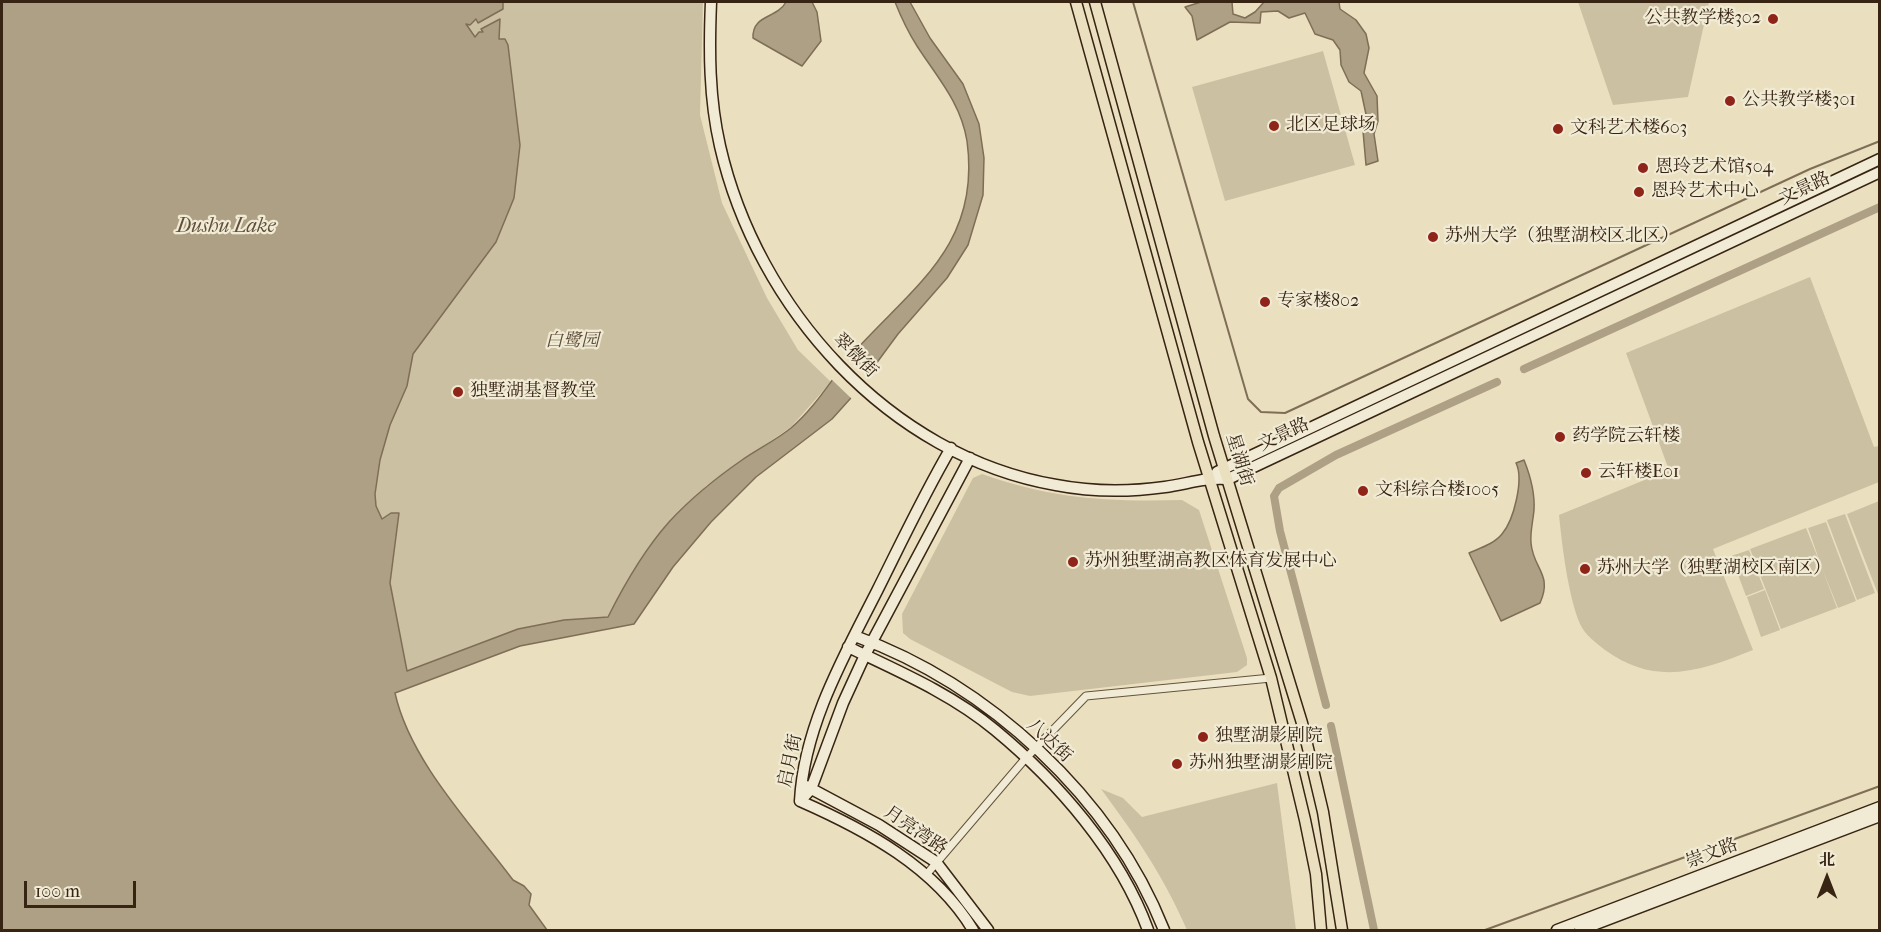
<!DOCTYPE html>
<html>
<head>
<meta charset="utf-8">
<style>
  body { margin:0 }
  #map { position:relative; width:1881px; height:932px; overflow:hidden; background:#eae0bf; font-family:"IM FELL French Canon","Noto Serif SC",serif }
  canvas { display:block }
  .frame { position:absolute; inset:0; border:3px solid #372412; pointer-events:none }
  .north { position:absolute; left:1797px; top:848px; width:60px; height:60px; -webkit-text-stroke:4px #f1ebd5; paint-order:stroke; rotate:0deg; font-size:16px; font-weight:700; line-height:24px; text-align:center; color:#372412 }
  .north::after { content:''; display:block; margin:auto; width:21px; height:27px; background:#372412; clip-path:polygon(50% 0,100% 100%,50% 72%,0 100%) }
  .scale { position:absolute; left:24px; top:881px; width:112px; height:27px; box-sizing:border-box; border:3px solid #372412; border-top:0; padding-left:8px; font-size:18px; line-height:21px; white-space:nowrap; color:#372412; -webkit-text-stroke:4px #f1ebd5; paint-order:stroke }
</style>
</head>
<body>
<div id="map">
<canvas width="1881" height="932"></canvas>
<div class="frame"></div>
<div class="north">北</div>
<div class="scale">100 m</div>
</div>
<script>
const c = document.querySelector('canvas').getContext('2d');
c.lineJoin = 'round';
function fillPath(path, color) { c.fillStyle = color; c.fill(path, 'evenodd'); }
function strokePath(path, color, width, dash) { c.strokeStyle = color; c.lineWidth = width; c.lineCap = dash ? 'butt' : 'round'; c.setLineDash(dash || []); c.stroke(path); }
function write(font, color, halo, rows, align = 'center') {
  c.font = font + ' "IM FELL French Canon","Noto Serif SC",serif'; c.lineWidth = 4.5; c.setLineDash([]); c.textBaseline = 'middle'; c.strokeStyle = halo; c.fillStyle = color; for (const [text, x, y, turn = 0] of rows) {
    c.save(); c.translate(x, y); c.rotate((+turn || 0) * Math.PI / 180); c.textAlign = isNaN(turn) ? turn : align; if (halo) c.strokeText(text, 0, 0); c.fillText(text, 0, 0); c.restore();
  }
}
fillPath(new Path2D(`
  M421,2H703L700,115L722,203L767,298L798,350L831,382L791,427L707,485L670,521L627,581L608,617L564,620L518,629L407,671L343,493Z
  M1578,2H1709L1688,97L1613,105Z
  M1323,51L1355,165L1225,201L1192,87Z
  M1810,277L1874,447L1879,446V482L1713,549L1753,650C1701,671 1656,687 1605,650C1596,643 1585,635 1580,624C1568,596 1562,545 1559,515L1669,470L1626,353Z
  M982,474C1053,499 1108,502 1182,500L1199,510L1247,658V665L1237,672L1030,696L1012,692L910,639L903,633L902,614L973,478Z
  M1879,501L1880,593L1878,594L1847,514Z
  M1845,514L1875,593L1857,600L1827,520Z
  M1826,522L1856,601L1838,608L1822,568L1837,608L1781,629L1750,549L1806,528L1822,568L1808,528Z
  M1749,550L1764,589L1746,596L1731,556Z
  M1765,590L1780,630L1761,637L1747,597Z
  M1277,783L1296,930H1187C1164,877 1136,836 1101,789L1123,798L1142,817Z`), '#ccc0a2');
const water = new Path2D(`
  M2,2H503V9L478,23L476,19L470,25L466,24L475,37L479,32H483L481,29L500,19L499,39H505L508,45L520,145L514,198L496,242L413,354L407,386L390,425L380,460L375,494L376,506L382,519L391,513H399L390,583L407,671L518,629L564,620L608,617C625,583 644,550 669,522C691,498 716,478 742,460C758,449 776,440 791,428C817,406 833,376 855,351C915,285 981,244 967,141C961,103 937,77 917,46C908,32 901,17 895,2H910L930,38L963,84L979,124L984,158L983,195L968,245L947,278L898,334L850,399L832,419L756,477L711,522L673,567L634,624L520,646L395,693C410,761 472,825 513,880L524,886L531,894L529,905L547,930H2Z
  M786,2H812L817,12L821,41L802,66L753,38C752,14 777,19 786,2Z
  M1201,2H1232L1233,14L1245,18L1255,12L1264,2H1339L1340,9L1356,20L1366,34L1369,48L1364,73L1377,96L1378,121L1374,134L1378,161L1366,165L1363,131L1367,119L1361,91L1349,82L1341,65L1340,50L1333,40L1315,34L1305,13L1289,18L1278,11L1261,12L1260,23L1230,22L1197,40L1192,16L1185,7Z
  M1524,460C1530,475 1535,494 1534,510C1533,521 1530,532 1531,543C1533,569 1553,574 1540,603L1501,621L1469,553C1480,548 1494,544 1502,534C1514,520 1524,479 1516,463Z`);
fillPath(water, '#ada084');
strokePath(water, '#7e6e56', 1.5);
fillPath(new Path2D(`
  M848,355L869,376L853,400L830,378Z`), '#eae0bf');
strokePath(new Path2D(`
  M1133,2L1248,399L1261,412L1285,413L1810,169L1880,141
  M1485,930L1880,786`), '#7e6e56', 2);
strokePath(new Path2D(`
  M1524,369L1880,207
  M1326,705L1280,531L1274,496L1279,488L1336,455L1497,382
  M1331,726L1374,930`), '#ada084', 8);
const street = new Path2D(`
  M926,875L1025,759L1086,696L1271,678`);
const secondary = new Path2D(`
  M711,2C709,50 709,98 720,146C757,308 889,456 1056,485C1092,492 1129,492 1165,487C1187,484 1206,477 1228,479L1880,172
  M1217,472L1880,159
  M855,636C989,685 1111,797 1164,930
  M848,647C898,671 952,694 995,730C1058,782 1120,853 1148,930
  M806,786L879,825L936,862L988,930
  M800,801C804,726 844,656 877,591C901,543 924,494 951,448
  M800,801L811,789L843,703L865,655L970,458
  M800,801C866,830 935,867 973,930
  M1557,930L1880,807
  M1580,930L1880,816`);
const primary = new Path2D(`
  M1076,2L1198,442L1271,678L1305,820L1316,874L1321,930
  M1095,2L1214,436L1302,723L1323,812L1342,930`);
strokePath(street, '#64533d', 9);
strokePath(secondary, '#372412', 13);
strokePath(primary, '#372412', 13);
strokePath(street, '#f1ebd5', 7);
strokePath(secondary, '#f1ebd5', 10);
strokePath(primary, '#eae0bf', 10);
for (const [x, y, r, color] of [
  [1773,19,6,"#8f2418"],
  [1730,101,6,"#8f2418"],
  [1274,126,6,"#8f2418"],
  [1558,129,6,"#8f2418"],
  [1643,168,6,"#8f2418"],
  [1639,192,6,"#8f2418"],
  [1433,237,6,"#8f2418"],
  [1265,302,6,"#8f2418"],
  [458,392,6,"#8f2418"],
  [1560,437,6,"#8f2418"],
  [1586,473,6,"#8f2418"],
  [1363,491,6,"#8f2418"],
  [1073,562,6,"#8f2418"],
  [1585,569,6,"#8f2418"],
  [1203,737,6,"#8f2418"],
  [1177,764,6,"#8f2418"]
]) { const dot = new Path2D(); dot.arc(x, y, r, 0, 2 * Math.PI); c.fillStyle = color; c.fill(dot); strokePath(dot, '#f1ebd5', 2); }
write('18px', '#372412', '#f1ebd5', [
  ["公共教学楼302",1761,19,"right"],
  ["公共教学楼301",1742,101],
  ["北区足球场",1286,126],
  ["文科艺术楼603",1570,129],
  ["恩玲艺术馆504",1655,168],
  ["恩玲艺术中心",1651,192],
  ["苏州大学（独墅湖校区北区）",1445,237],
  ["专家楼802",1277,302],
  ["独墅湖基督教堂",470,392],
  ["药学院云轩楼",1572,437],
  ["云轩楼E01",1598,473],
  ["文科综合楼1005",1375,491],
  ["苏州独墅湖高教区体育发展中心",1085,562],
  ["苏州大学（独墅湖校区南区）",1597,569],
  ["独墅湖影剧院",1215,737],
  ["苏州独墅湖影剧院",1189,764]
], 'left');
write('18px', '#372412', '#f1ebd5', [
  ["文景路",1805,189,-25],
  ["翠微街",855,356,45],
  ["文景路",1284,435,-25],
  ["星湖街",1239,460,73],
  ["八达街",1049,741,43],
  ["启月街",791,761,-78],
  ["月亮湾路",915,831,34],
  ["崇文路",1712,854,-21]
]);
write('italic 18px', '#5c4b36', '#f1ebd5', [
  ["白鹭园",572,342]
]);
write('italic 20px', '#604f3a', '#f1ebd5', [
  ["Dushu Lake",226,227]
]);
</script>
</body>
</html>
